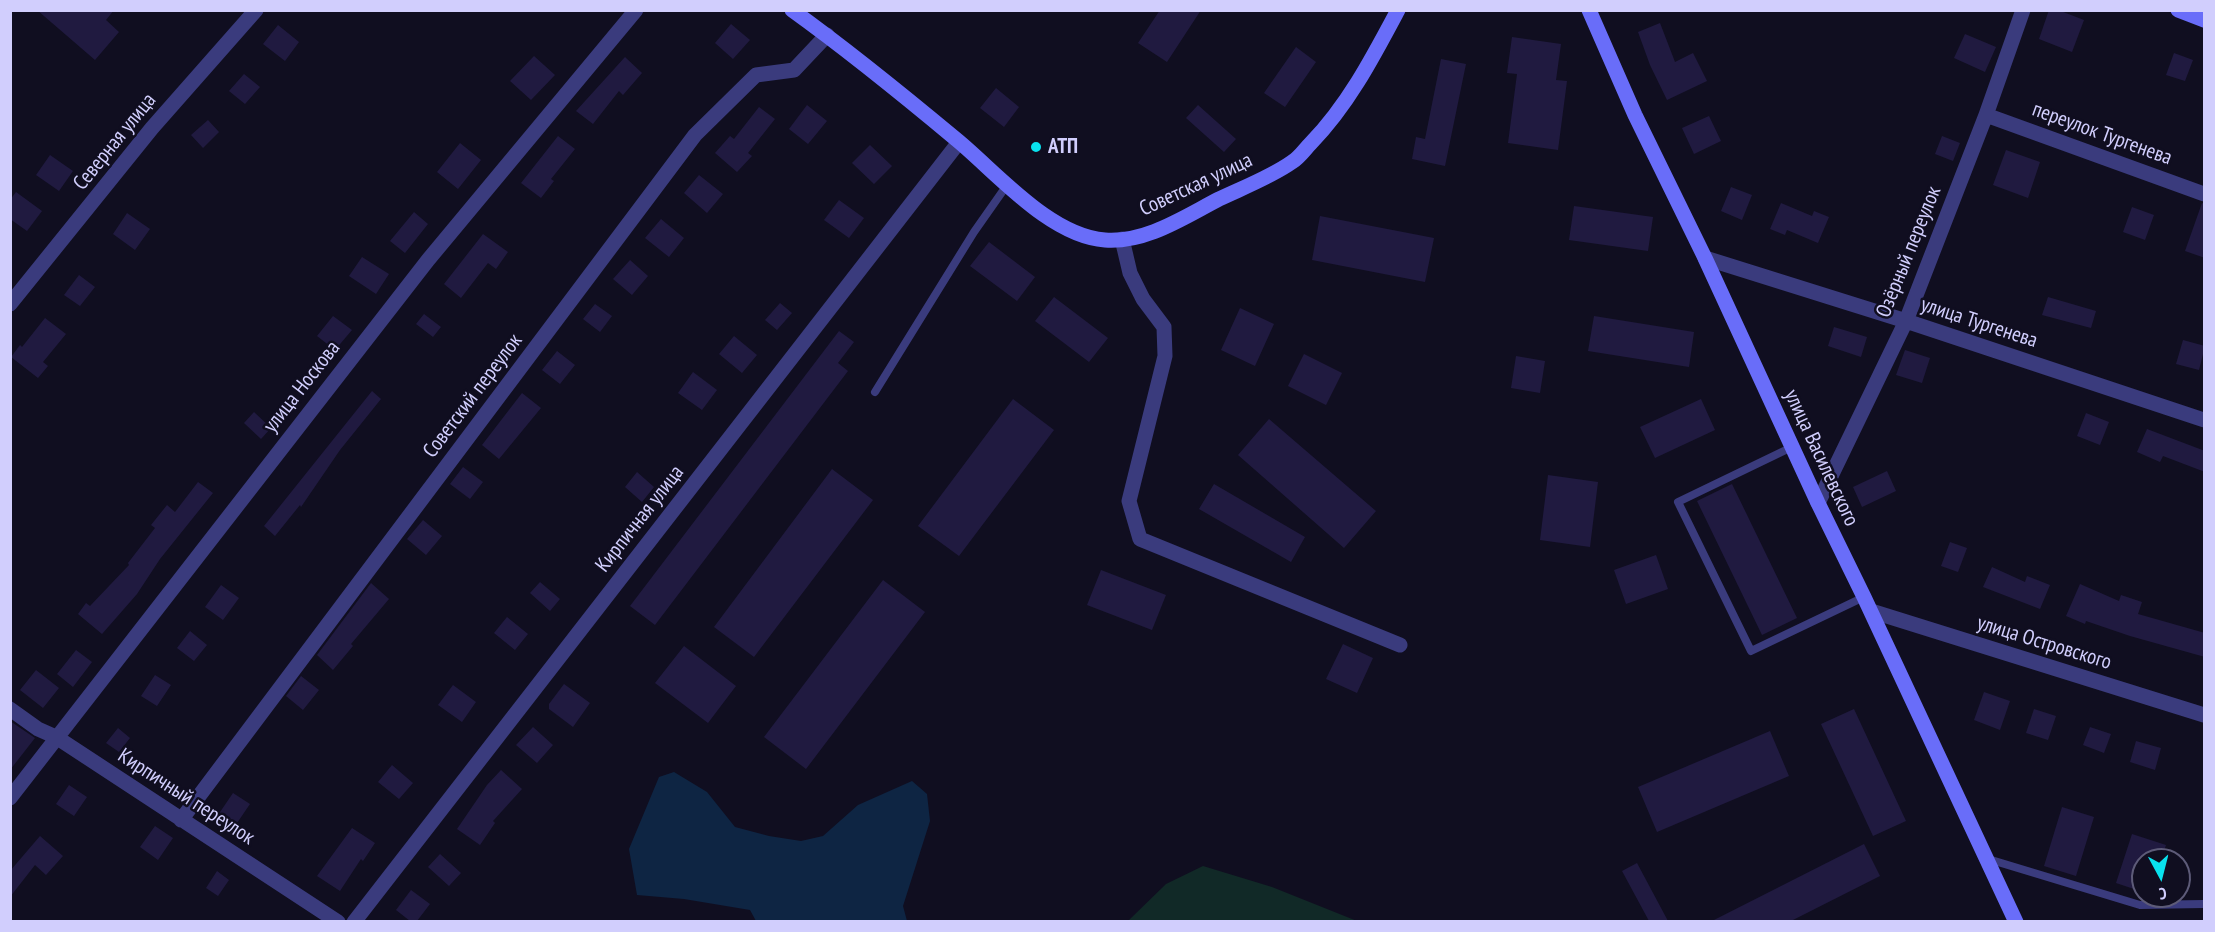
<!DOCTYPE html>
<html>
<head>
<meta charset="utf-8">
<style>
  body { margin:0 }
  #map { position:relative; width:2215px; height:932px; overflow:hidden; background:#100e20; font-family:"PT Sans Narrow",sans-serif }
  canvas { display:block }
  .frame { position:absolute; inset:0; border:12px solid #d1cefd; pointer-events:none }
  .north { position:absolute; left:2131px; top:848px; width:60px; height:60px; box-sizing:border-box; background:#100e20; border:2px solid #5d5b78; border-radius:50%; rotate:173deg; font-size:16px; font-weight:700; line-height:24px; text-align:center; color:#d1cefd }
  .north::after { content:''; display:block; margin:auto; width:21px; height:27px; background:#09e2ee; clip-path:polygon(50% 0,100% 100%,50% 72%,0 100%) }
</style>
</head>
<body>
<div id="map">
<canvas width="2215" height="932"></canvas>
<div class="frame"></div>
<div class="north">С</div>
</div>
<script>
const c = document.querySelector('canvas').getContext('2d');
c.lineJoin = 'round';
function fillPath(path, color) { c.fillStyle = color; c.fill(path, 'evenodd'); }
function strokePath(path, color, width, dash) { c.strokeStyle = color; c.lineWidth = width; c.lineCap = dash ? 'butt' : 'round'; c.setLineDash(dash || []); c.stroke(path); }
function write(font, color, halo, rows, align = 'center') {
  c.font = font + ' "PT Sans Narrow",sans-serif'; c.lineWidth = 5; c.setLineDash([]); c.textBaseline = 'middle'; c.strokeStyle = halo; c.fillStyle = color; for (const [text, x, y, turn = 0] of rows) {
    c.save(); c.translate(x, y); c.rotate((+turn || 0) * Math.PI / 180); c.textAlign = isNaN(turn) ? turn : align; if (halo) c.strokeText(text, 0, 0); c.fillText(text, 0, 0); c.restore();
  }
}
fillPath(new Path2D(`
  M1203,866L1272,887L1357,921H1128L1166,884Z`), '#112927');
fillPath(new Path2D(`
  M674,772L707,792L735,827L769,836L801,841L823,836L858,805L912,781L927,794L930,821L903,906L907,921H756L750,910L684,899L637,895L629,849L659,777Z`), '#0e2543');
fillPath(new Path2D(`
  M37,10H114L106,20L119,32L95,60Z
  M1160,10H1201L1167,62L1138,43Z
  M2049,10H2058L2084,20L2072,52L2039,39Z
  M1660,23L1675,62L1693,53L1707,81L1667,100L1650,65L1638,32Z
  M731,24L750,40L733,59L715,43Z
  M278,25L299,42L285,61L263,44Z
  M1965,34L1996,47L1985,72L1954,58Z
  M1512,37L1561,44L1556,80L1567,81L1558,150L1508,143L1517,74L1507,73Z
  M1296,47L1316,62L1285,107L1264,93Z
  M2174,53L2193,60L2185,81L2166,75Z
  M534,56L555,75L531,100L510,81Z
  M625,57L642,73L623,95L619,91L593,124L576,111Z
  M1441,59L1466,64L1445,166L1412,159L1416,137L1425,139Z
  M244,74L260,87L245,104L229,91Z
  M996,88L1019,107L1004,127L980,108Z
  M807,105L827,121L808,144L789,129Z
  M1198,105L1236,139L1224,152L1186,118Z
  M759,107L775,119L748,153L752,156L737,172L715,153L730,136L734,139Z
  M1709,116L1721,141L1694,154L1682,128Z
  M208,120L219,132L203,148L191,135Z
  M558,136L575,149L551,179L554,181L541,198L521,183Z
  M1942,136L1960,143L1953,161L1935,154Z
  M460,143L481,160L458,189L437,172Z
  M870,145L892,166L874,184L852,163Z
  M2006,150L2040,162L2028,198L1993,185Z
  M50,155L73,171L59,191L36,175Z
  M699,175L723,194L707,213L684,193Z
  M1731,187L1752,195L1742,220L1721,211Z
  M16,192L42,211L27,231L10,219V200Z
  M839,200L864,218L849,238L824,220Z
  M1781,203L1812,216L1814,211L1829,217L1818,243L1787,230L1785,235L1770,229Z
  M2202,203L2205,204V258L2185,251Z
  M1574,206L1653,217L1648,251L1569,240Z
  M2132,207L2154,215L2145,240L2123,232Z
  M414,212L428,224L405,253L390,241Z
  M127,213L150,229L135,250L113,234Z
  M1320,216L1434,238L1425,282L1312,260Z
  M661,219L684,238L669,257L645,238Z
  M483,234L508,252L496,269L488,263L461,298L444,284Z
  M989,242L1035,277L1017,301L970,266Z
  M362,257L389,274L376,294L349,276Z
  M630,260L648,276L632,295L613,279Z
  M79,275L95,287L80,306L64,295Z
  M1054,297L1108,338L1089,362L1035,321Z
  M2048,297L2096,311L2091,328L2042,315Z
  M780,303L792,313L777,330L765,320Z
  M595,304L612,316L600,332L583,319Z
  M1240,308L1274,324L1255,366L1221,350Z
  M424,314L441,327L433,337L416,324Z
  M333,316L352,330L335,350L317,336Z
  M1594,316L1694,332L1689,367L1588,351Z
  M45,318L66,334L43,362L48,366L38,378L11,357L20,345L22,347Z
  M1834,327L1867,337L1861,357L1828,346Z
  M839,331L854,342L838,363L848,371L655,625L630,606Z
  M734,336L757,355L742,373L719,354Z
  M2183,340L2205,346L2199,370L2176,364Z
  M1905,350L1930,358L1922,383L1896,375Z
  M557,351L575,365L560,384L542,370Z
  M1304,354L1342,373L1326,405L1288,386Z
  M1516,356L1545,361L1540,393L1511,388Z
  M693,372L717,390L702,410L678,393Z
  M372,391L381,399L340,450L301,507L300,505L275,536L264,526Z
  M522,393L541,408L499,459L482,445Z
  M1013,399L1054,430L959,556L918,526Z
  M1701,399L1715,430L1655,458L1640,427Z
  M254,412L271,428L261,439L244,423Z
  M2086,413L2109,422L2100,445L2077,436Z
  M1269,419L1376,511L1344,548L1238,455Z
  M2147,429L2205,451V472L2163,456L2160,462L2137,452Z
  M463,467L483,482L470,499L450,484Z
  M832,469L873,500L754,657L714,627Z
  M1887,471L1896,491L1862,507L1853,487Z
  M637,472L654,487L642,502L625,487Z
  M1548,475L1598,482L1590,547L1540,540Z
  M198,482L213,493L160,559L137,594L102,634L78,614L86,603L90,606L129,565L128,563L155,528L151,525L167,505L175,512Z
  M1214,484L1305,537L1291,562L1199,509Z
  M1732,484L1797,618L1762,635L1697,501Z
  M423,520L442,536L426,555L407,539Z
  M1950,542L1967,548L1958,572L1941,566Z
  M1656,555L1668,589L1626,604L1614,570Z
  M1992,567L2025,582L2027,576L2050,585L2040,609L1983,587Z
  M1101,570L1166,595L1152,630L1087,605Z
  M883,580L925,612L806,769L764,737Z
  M540,582L560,599L550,611L530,593Z
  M371,583L389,599L351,644L353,646L333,670L317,655Z
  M2080,584L2119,601L2121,595L2142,602L2138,614L2205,633V657L2130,636L2086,621L2085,624L2066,616Z
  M221,585L239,598L223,620L205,607Z
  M507,617L528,634L515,650L494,633Z
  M190,631L207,645L194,661L177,648Z
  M1343,644L1373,658L1357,693L1326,679Z
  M684,646L736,686L708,723L655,683Z
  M76,650L92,662L73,687L57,674Z
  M36,670L59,688L43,708L20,690Z
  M155,675L171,685L157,706L141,696Z
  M301,676L319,690L303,710L286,696Z
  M564,684L590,703L573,727L549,709V704Z
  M453,685L476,702L462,722L438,705Z
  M1984,692L2010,701L2000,730L1974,720Z
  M1854,709L1906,821L1873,836L1821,724Z
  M2034,709L2056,716L2048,740L2026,733Z
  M10,721L35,738L10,770Z
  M533,727L553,745L537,763L516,745Z
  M2090,727L2111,734L2104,753L2083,745Z
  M118,728L130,738L119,752L106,743Z
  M1770,731L1789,776L1657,832L1638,787Z
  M2136,741L2161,748L2155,770L2130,762Z
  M392,765L413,783L399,799L378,782Z
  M501,770L522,789L493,821L495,823L480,845L457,829L487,785Z
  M69,785L87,797L74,816L56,804Z
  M233,793L250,804L235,826L218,815Z
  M2062,807L2094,817L2076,876L2044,866Z
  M155,826L173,838L158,860L140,847Z
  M352,828L375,843L363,861L361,859L340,891L317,876Z
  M2132,834L2166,845L2161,860H2143V892L2116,883Z
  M40,836L63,856L46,875L35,865L10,897V871Z
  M1864,844L1880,876L1791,921H1712Z
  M440,854L461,873L449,886L428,867Z
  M1637,863L1668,921H1649L1622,871Z
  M217,871L229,880L218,896L206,888Z
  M411,890L430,904L417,921H410L396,910Z`), '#201a40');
strokePath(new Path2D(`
  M875,392L974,232L1007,185
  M1792,447L1678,502L1751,651L1864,597
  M1988,859L2140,905L2204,904`), '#3a3b7d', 8);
strokePath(new Path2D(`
  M1986,115L2204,194
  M1122,239L1130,273L1143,299L1164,327L1165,356L1129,501L1140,539L1400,645
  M1705,258L1906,321L2204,420
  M10,304L152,128L256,10
  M1818,503L1906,321L1986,115L2023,10
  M1871,611L2204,715
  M10,709L38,729L56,737L338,922
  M10,798L428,260L636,10
  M181,820L695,135L756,75L794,70L827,35
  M354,922L959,142`), '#3a3b7d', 15);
strokePath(new Path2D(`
  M792,10C849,51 903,95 957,140C997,173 1050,236 1105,240C1146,243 1184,217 1219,199C1242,188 1271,177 1292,162C1299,158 1305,149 1311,143C1348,105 1373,57 1398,10
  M1589,10L1635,115L1705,258L1818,503L1864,597L2016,922
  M2178,10L2204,20`), '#696df9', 15);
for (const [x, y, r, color] of [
  [1036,147,6,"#09e2ee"]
]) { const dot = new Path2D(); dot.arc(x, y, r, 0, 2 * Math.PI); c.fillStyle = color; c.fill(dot); strokePath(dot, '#100e20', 2); }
write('21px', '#d1cefd', '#100e20', [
  ["переулок Тургенева",2102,134,20],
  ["Северная улица",115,142,-51],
  ["Советская улица",1196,185,-25],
  ["Озёрный переулок",1909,252,-68],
  ["улица Тургенева",1979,323,18],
  ["улица Носкова",302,387,-52],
  ["Советский переулок",473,396,-53],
  ["улица Василевского",1821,458,65],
  ["Кирпичная улица",640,519,-52],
  ["улица Островского",2044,643,17],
  ["Кирпичный переулок",186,797,33]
]);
write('bold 21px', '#d1cefd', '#100e20', [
  ["АТП",1048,147]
], 'left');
</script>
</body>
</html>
